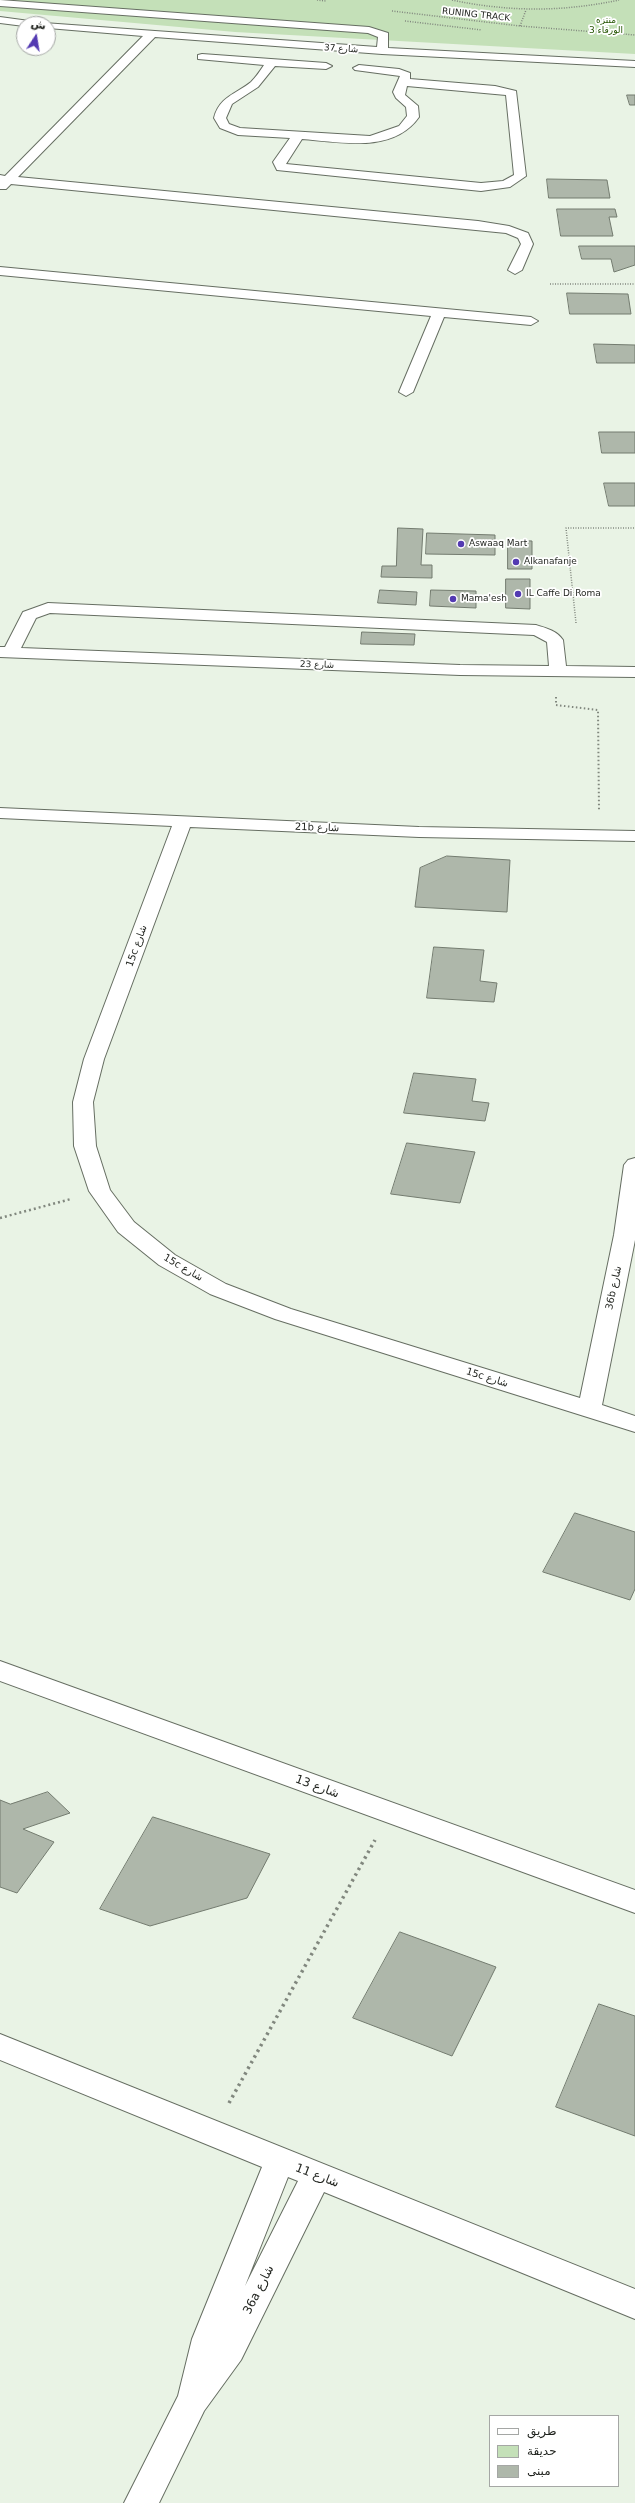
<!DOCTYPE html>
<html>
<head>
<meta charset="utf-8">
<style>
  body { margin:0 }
  #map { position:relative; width:635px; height:2503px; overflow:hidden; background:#e9f3e5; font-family:"DejaVu Sans","Noto Naskh Arabic",sans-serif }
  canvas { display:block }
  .legend { position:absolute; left:489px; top:2415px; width:130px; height:72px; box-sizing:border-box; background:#fff; border:1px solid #a5a7a5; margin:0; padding:5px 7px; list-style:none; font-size:12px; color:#1f221d }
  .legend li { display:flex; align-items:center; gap:8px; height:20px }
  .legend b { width:20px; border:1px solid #a5a7a5 }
  .north { position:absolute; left:16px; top:16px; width:40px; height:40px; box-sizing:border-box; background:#fff; border:1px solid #a5a7a5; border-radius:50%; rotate:12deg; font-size:11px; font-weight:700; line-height:16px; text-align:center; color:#1f221d }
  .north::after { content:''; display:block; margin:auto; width:14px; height:18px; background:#533ab2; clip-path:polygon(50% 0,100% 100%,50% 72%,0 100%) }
</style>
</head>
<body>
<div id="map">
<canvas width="635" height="2503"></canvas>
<ul class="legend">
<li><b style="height:5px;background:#fff"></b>طريق</li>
<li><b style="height:11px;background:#c4e0b8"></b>حديقة</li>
<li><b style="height:11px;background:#aeb7aa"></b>مبنى</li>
</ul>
<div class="north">ش</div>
</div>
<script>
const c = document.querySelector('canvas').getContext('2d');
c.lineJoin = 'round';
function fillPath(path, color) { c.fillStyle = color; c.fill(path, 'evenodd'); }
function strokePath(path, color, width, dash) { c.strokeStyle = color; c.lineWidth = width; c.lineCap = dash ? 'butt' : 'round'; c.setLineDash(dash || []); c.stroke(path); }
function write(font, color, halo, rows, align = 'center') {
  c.font = font + ' "DejaVu Sans","Noto Naskh Arabic",sans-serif'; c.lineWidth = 3.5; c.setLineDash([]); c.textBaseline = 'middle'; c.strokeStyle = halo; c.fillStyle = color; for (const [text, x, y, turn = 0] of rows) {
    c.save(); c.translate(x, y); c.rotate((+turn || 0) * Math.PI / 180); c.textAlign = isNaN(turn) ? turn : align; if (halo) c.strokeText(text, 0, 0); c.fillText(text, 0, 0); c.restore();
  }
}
fillPath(new Path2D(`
  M0,0H635V54L235,32L0,11Z`), '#c4e0b8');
const building = new Path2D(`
  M627,95H635V105H630Z
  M547,179L607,180L610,198H549Z
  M557,209H615L617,217H609L613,236H561Z
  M579,246H635V265L614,272L611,259H582Z
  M567,293L628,294L631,314H570Z
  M594,344L635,345V363H597Z
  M599,432H635V453H602Z
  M604,483H635V506H609Z
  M398,528L423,529L421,565H432V578L381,577L382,566H396Z
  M427,533L495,535V555L426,554Z
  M508,540L532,541V569H508Z
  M506,579H530V609L506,608Z
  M380,590L417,592L416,605L378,603Z
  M431,590L476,591V608L430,606Z
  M362,632L415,634L414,645L361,644Z
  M447,856L510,860L507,912L415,907L420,868Z
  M434,947L484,950L480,981L497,983L494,1002L427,998Z
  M414,1073L476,1079L472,1101L489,1103L485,1121L404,1113Z
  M407,1143L475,1152L460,1203L391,1194Z
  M575,1513L635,1532V1589L630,1600L543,1572Z
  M48,1792L70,1813L23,1829L54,1842L17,1893L0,1887V1800L10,1804Z
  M153,1817L270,1854L247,1898L150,1926L100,1909Z
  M400,1932L496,1967L452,2056L353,2018Z
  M599,2004L635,2016V2136L556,2107Z`);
fillPath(building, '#aeb7aa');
strokePath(building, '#737b6f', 1);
const minor = new Path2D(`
  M0,0L369,27L388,33V48L635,61V67L382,54L155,37L18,177L478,221L509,226L528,233L533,244L522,270L515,274L508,270L521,244L518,238L506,233L11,184L6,189H0V175L5,176L143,36L48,28V24L24,26L0,23V17L44,23L377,47L378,37L368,33L0,6Z
  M202,54L326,63L332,66L326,69L275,66L258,87L232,104L226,118L229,124L240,128L370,136L399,126L407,116L406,107L396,98L393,92L400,76L355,70L353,68L359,65L399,69L410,73V79L495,86L516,91L526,176L510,187L481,191L277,170L273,162L290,138L238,135L220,128L214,118C219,97 236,94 251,82C256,77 260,71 264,65L198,59V55ZM407,86L506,95L514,175L503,181L481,183L286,164L302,139C340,142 393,154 419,117L418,106L405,95Z
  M0,267L531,317L538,321L531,325L444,317L413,392L406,396L399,392L431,316L0,275Z
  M48,603L536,625C546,628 557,631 563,640L566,666L635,667V677L460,675L0,657V647H5L23,612ZM50,613L534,635L547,642L549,666L460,665L21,648L36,618Z
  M0,808L419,827L635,831V841L419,837L190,827L104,1059L93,1102L96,1146L110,1190L134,1222L175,1255L226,1284L291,1309L580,1398L614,1235L624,1165L628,1160L635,1158V1240L602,1405L635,1416V1432L275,1319L210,1294L159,1265L118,1232L89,1191L74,1146L73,1102L84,1059L172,826L0,818Z
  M0,1661L635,1890V1913L0,1681Z
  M0,2034L635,2289V2319L324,2192L241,2360L204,2411L159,2503H124L178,2396L192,2339L262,2167L0,2060ZM288,2177L298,2181L245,2286Z`);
strokePath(minor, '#666e62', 2);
strokePath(new Path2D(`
  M317,0L326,1
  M452,0C508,12 563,12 619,0
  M392,11L520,26L635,35
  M405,21L482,30
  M520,26L526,10
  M550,284H635
  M576,623L566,528H635`), '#81877e', 1.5, [1, 1.5]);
strokePath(new Path2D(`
  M556,697V705L598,710L599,811`), '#81877e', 2, [1.5, 2.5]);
strokePath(new Path2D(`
  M0,1218L71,1199`), '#81877e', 2.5, [2, 3]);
strokePath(new Path2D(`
  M229,2103L375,1840`), '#81877e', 3.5, [2.5, 4]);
fillPath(minor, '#fff');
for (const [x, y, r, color] of [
  [461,544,4,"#533ab2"],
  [516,562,4,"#533ab2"],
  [518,594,4,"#533ab2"],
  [453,599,4,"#533ab2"]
]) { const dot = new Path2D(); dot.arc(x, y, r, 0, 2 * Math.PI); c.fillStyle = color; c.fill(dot); strokePath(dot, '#fff', 1.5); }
write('9px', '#1f221d', '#fff', [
  ["RUNING TRACK",476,15,6],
  ["شارع 37",341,49,4],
  ["شارع 23",317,665,2]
]);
write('9px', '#245400', '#fff', [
  ["منتزه",606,21],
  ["الورقاء 3",606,31]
]);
write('9px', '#1f221d', '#fff', [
  ["Aswaaq Mart",469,544],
  ["Alkanafanje",524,562],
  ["IL Caffe Di Roma",526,594],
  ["Mama'esh",461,599]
], 'left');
write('10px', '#1f221d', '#fff', [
  ["21b شارع",317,828,2],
  ["15c شارع",137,946,-70],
  ["15c شارع",183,1268,30],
  ["36b شارع",614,1288,-78],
  ["15c شارع",487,1378,17]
]);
write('12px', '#1f221d', '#fff', [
  ["شارع 13",317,1787,20],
  ["شارع 11",317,2176,21],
  ["36a شارع",259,2290,-63]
]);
</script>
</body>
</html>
